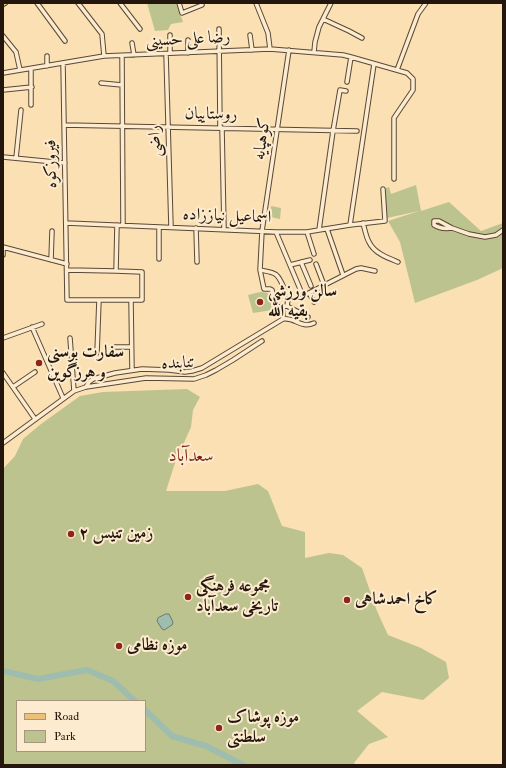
<!DOCTYPE html>
<html>
<head>
<meta charset="utf-8">
<style>
  body { margin:0 }
  #map { position:relative; width:506px; height:768px; overflow:hidden; background:#fae0b3; font-family:"IM FELL Double Pica",serif }
  canvas { display:block }
  .frame { position:absolute; inset:0; border:4px solid #23160c; pointer-events:none }
  .legend { position:absolute; left:16px; top:700px; width:130px; height:52px; box-sizing:border-box; background:#fcebce; border:1px solid #a59680; margin:0; padding:5px 7px; list-style:none; font-size:12px; color:#23160c }
  .legend li { display:flex; align-items:center; gap:8px; height:20px }
  .legend b { width:20px; border:1px solid #a59680 }
</style>
</head>
<body>
<div id="map">
<canvas width="506" height="768"></canvas>
<div class="frame"></div>
<ul class="legend">
<li><b style="height:5px;background:#edc07a"></b>Road</li>
<li><b style="height:11px;background:#bcc38e"></b>Park</li>
</ul>
</div>
<script>
const c = document.querySelector('canvas').getContext('2d');
c.lineJoin = 'round';
function fillPath(path, color) { c.fillStyle = color; c.fill(path, 'evenodd'); }
function strokePath(path, color, width, dash) { c.strokeStyle = color; c.lineWidth = width; c.lineCap = dash ? 'butt' : 'round'; c.setLineDash(dash || []); c.stroke(path); }
function write(font, color, halo, rows, align = 'center') {
  c.font = font + ' "IM FELL Double Pica",Amiri,serif'; c.lineWidth = 4; c.setLineDash([]); c.textBaseline = 'middle'; c.strokeStyle = halo; c.fillStyle = color; for (const [text, x, y, turn = 0] of rows) {
    c.save(); c.translate(x, y); c.rotate((+turn || 0) * Math.PI / 180); c.textAlign = isNaN(turn) ? turn : align; if (halo) c.strokeText(text, 0, 0); c.fillText(text, 0, 0); c.restore();
  }
}
fillPath(new Path2D(`
  M147,3H176L183,22L171,24L168,30L155,31Z
  M416,185L421,211L449,202L481,231L503,223V268L477,280L415,303L400,242L388,221L419,211L387,218L384,189L389,187L391,194Z
  M271,206L281,208L280,219L270,217Z
  M260,292L269,293L272,310L253,313L248,295Z
  M187,389L200,397L193,410L191,427L175,463L166,491H225L258,484L268,491L282,526L305,532V558L329,553L343,555L362,568L377,611L388,635L421,648L446,662L449,678L423,700L382,692L357,711L388,737L369,744L354,763L356,765H3V469L15,456L23,439L41,424L80,396L103,392ZM17,701H145V751H17Z`), '#bcc38e');
const water = new Path2D(`
  M166,614H169L173,622L172,625L164,630L162,629L157,621L158,618Z`);
fillPath(water, '#9ebdaf');
strokePath(water, '#6d7a6e', 1);
strokePath(new Path2D(`
  M3,671L38,679L87,670L113,681L135,701
  M145,710L172,736L206,746L243,765`), '#9ebdaf', 6);
const minor = new Path2D(`
  M37,3L65,41
  M78,3L102,34L104,56
  M120,3L140,29
  M179,3L182,13L202,5
  M256,3L268,33L270,49
  M323,19L349,31L362,38
  M219,29L220,128
  M170,35V53
  M250,35L252,50
  M3,36L16,52L20,70
  M188,40V53
  M132,43L134,55
  M289,50L262,231L260,270L264,289H270L272,290L276,307L287,306L308,317
  M314,52L315,42L319,27L331,3
  M166,54L171,227
  M122,56L123,225
  M63,63C64,142 66,221 67,300H142V272L116,271L67,270
  M47,66V56
  M397,70L418,14L426,3
  M3,73L104,56L270,49L343,55L351,57L407,73L413,79V90L394,118V179
  M347,82L351,57
  M101,83L122,85
  M3,90L32,87
  M31,105V69
  M64,125L357,131
  M222,128L224,229
  M3,157L65,163
  M16,158L21,110
  M66,223L276,232H307L319,230L350,225L385,221L383,189
  M363,223C365,230 366,237 369,242C374,253 388,258 398,262
  M350,225L374,64
  M159,227V259
  M196,228L197,262
  M452,228C445,229 440,229 434,225V221H439L452,228L469,234L485,237L496,235L503,230
  M327,229L343,275
  M319,230L333,131L340,90L346,91
  M276,232L303,296L356,269L361,268L375,271
  M307,232L314,254
  M3,247L67,264
  M3,255V247
  M51,260L52,231
  M301,262L311,286
  M316,264L324,285
  M290,265L310,260
  M260,270C276,273 277,272 284,288
  M116,271L117,225
  M309,293L314,302
  M131,300L132,370
  M282,306L283,316
  M287,306L288,299
  M32,327L63,398
  M3,338L42,324
  M70,338L74,391
  M115,347H131
  M97,353L99,300
  M3,373L35,419
  M13,387L35,372
  M86,387L89,382L93,379L115,373L142,369L169,370L185,372L192,371L202,368L283,319C295,317 301,329 314,323
  M3,443L74,391L86,387L146,378L194,379L206,375L216,370L233,360L262,341`);
const major = new Path2D(`
  M3,4L5,3`);
strokePath(minor, '#594836', 5.5);
strokePath(major, '#23160c', 6);
strokePath(minor, '#fcebce', 3.5);
strokePath(major, '#edc07a', 4.5);
for (const [x, y, r, color] of [
  [260,302,4,"#8f2418"],
  [39,363,4,"#8f2418"],
  [71,534,4,"#8f2418"],
  [188,597,4,"#8f2418"],
  [347,600,4,"#8f2418"],
  [119,646,4,"#8f2418"],
  [219,728,4,"#8f2418"]
]) { const dot = new Path2D(); dot.arc(x, y, r, 0, 2 * Math.PI); c.fillStyle = color; c.fill(dot); strokePath(dot, '#fcebce', 1.5); }
write('17px', '#23160c', '#fcebce', [
  ["رضا علی حسینی",188,40,-3],
  ["روستاییان",211,115,1],
  ["کوهپایه",263,139,-82],
  ["راضی",156,141,-92],
  ["فیروزکوه",52,164,-91],
  ["اسماعیل نیاززاده",227,217,2],
  ["تنابنده",178,364,-3]
]);
write('bold 17px', '#23160c', '#fcebce', [
  ["سالن ورزشی",268,292],
  ["بقیه الله",268,312],
  ["سفارت بوسنی",47,353],
  ["و هرزگوین",47,373],
  ["زمین تنیس ۲",79,534],
  ["مجموعه فرهنگی",196,587],
  ["تاریخی سعدآباد",196,607],
  ["کاخ احمدشاهی",355,600],
  ["موزه نظامی",127,646],
  ["موزه پوشاک",227,718],
  ["سلطنتی",227,738]
], 'left');
write('18px', '#7a1f14', '#fcebce', [
  ["سعدآباد",191,457]
]);
</script>
</body>
</html>
